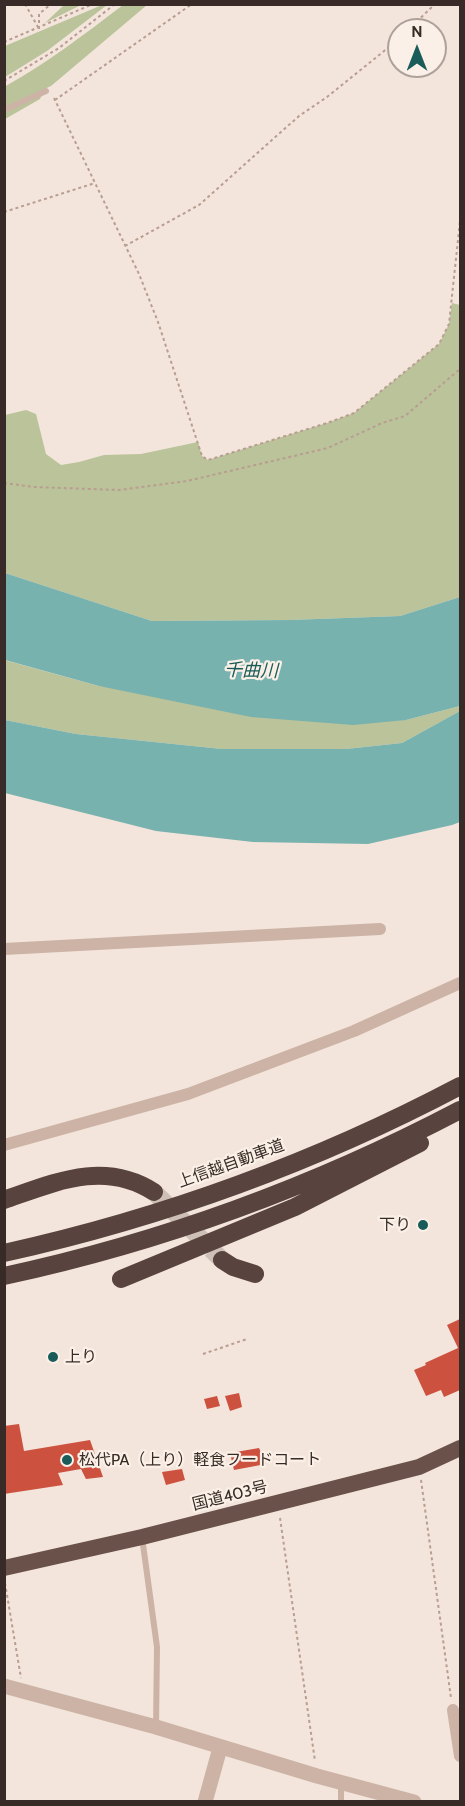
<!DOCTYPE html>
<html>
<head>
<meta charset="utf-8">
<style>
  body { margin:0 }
  #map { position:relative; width:465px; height:1806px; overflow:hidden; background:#f3e5db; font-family:Cabin,sans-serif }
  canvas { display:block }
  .frame { position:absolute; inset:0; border:6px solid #382b27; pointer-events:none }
  .north { position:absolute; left:387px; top:18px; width:60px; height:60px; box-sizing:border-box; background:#fbf0e7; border:2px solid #ada19a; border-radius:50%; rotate:0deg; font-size:16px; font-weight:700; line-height:24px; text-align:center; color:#382b27 }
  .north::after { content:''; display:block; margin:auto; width:21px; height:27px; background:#1a5c59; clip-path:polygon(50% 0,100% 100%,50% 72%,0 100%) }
</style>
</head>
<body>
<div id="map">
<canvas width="465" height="1806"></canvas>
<div class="frame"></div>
<div class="north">N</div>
</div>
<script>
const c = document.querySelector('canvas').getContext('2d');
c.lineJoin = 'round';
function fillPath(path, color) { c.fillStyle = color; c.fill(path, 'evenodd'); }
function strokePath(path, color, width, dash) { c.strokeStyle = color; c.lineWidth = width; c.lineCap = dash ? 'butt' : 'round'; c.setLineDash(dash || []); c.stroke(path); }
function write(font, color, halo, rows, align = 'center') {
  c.font = font + ' Cabin,"Noto Sans JP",sans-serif'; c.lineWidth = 4.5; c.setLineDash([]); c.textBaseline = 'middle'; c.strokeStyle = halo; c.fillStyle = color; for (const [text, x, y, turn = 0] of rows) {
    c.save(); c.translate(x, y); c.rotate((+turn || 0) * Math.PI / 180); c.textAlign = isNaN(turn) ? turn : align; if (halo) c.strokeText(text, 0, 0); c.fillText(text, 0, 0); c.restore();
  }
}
fillPath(new Path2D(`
  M64,5H81L45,23Z
  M102,5H107L47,51L5,77V46Z
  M123,5H147L51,86L5,107L4,87C47,63 85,34 123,5Z
  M42,95L40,99L5,119L4,113Z
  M452,303L460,305V597L400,616L290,620L152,621L5,573V415L26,410L36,414L46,454L61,465L79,462L104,455L141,454L198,442L202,456L208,460L327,423L354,413L439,344L449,324Z
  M4,660L99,686L406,720L460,706V711L402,743L346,749H222L76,734L5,720Z`), '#bac39a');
fillPath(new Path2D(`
  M5,573L152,621L290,620L400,616L460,597V706L406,720L353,725L251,717L99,686L5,660Z
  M460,711V822L452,825L368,844L253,842L156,831L5,793V720L76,734L222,749H346L402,743Z`), '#78b2ae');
fillPath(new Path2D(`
  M460,1319V1390L444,1397L441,1390L426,1396L414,1370L426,1365L425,1363L458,1348L447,1325Z
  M239,1393L242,1407L230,1411L225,1396Z
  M217,1396L220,1406L207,1409L204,1399Z
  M19,1424L24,1451L90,1440L103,1477L86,1479L81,1469L58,1473L63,1485L4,1494V1426Z
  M259,1448L266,1464L234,1470L230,1453Z
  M182,1469L185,1480L166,1485L162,1472Z`), '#cd513f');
strokePath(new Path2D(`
  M154,1192L222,1260`), '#cec0b7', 18, [18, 9]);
strokePath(new Path2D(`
  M25,4L38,27
  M39,29V14L51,4
  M408,30L435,4
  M4,42L93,4
  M4,81L59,48L115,4
  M54,98L139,274L158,322L202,456L208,460L327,423L354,413L439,344L449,324L460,221
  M55,100L192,4
  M4,212L95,183
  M125,246L199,205L299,116L327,97L399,39
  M4,483L34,487L119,490L187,481L328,448L382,423L405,416L460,369
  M203,1354L247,1339
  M421,1480L451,1698
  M280,1518L315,1761
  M5,1583L21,1678`), '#b89d90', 2, [3, 3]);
strokePath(new Path2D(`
  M4,110L46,91
  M142,1537L157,1647L156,1727
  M341,1782V1802`), '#ccb3a6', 6);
strokePath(new Path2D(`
  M4,949L380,929
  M4,1145L188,1094L354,1031L460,983
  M453,1710L460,1756`), '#ccb3a6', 12);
strokePath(new Path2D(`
  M4,1686L156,1727L317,1776L414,1802
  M205,1802L220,1748`), '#ccb3a6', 15);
strokePath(new Path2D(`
  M4,1568L142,1537L419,1467L460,1448`), '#6a514a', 16);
strokePath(new Path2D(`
  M4,1200C56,1182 104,1160 154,1192
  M4,1253C162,1218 318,1161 460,1086
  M222,1260L233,1267L255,1274
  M4,1276C162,1242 317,1185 460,1110
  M121,1279L295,1207L420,1143`), '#59433e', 18);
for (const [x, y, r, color] of [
  [423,1225,6,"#1a5c59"],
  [53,1357,6,"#1a5c59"],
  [67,1460,6,"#1a5c59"]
]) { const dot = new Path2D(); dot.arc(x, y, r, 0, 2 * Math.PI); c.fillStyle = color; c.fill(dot); strokePath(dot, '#fbf0e7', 2); }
write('16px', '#382b27', '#fbf0e7', [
  ["上信越自動車道",231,1164,-20],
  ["国道403号",230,1496,-14]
]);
write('16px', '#382b27', '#fbf0e7', [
  ["下り",411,1225,"right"],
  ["上り",65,1357],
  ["松代PA（上り）軽食フードコート",79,1460]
], 'left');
write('italic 18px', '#1a5c59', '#fbf0e7', [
  ["千曲川",251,671,1]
]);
</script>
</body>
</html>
